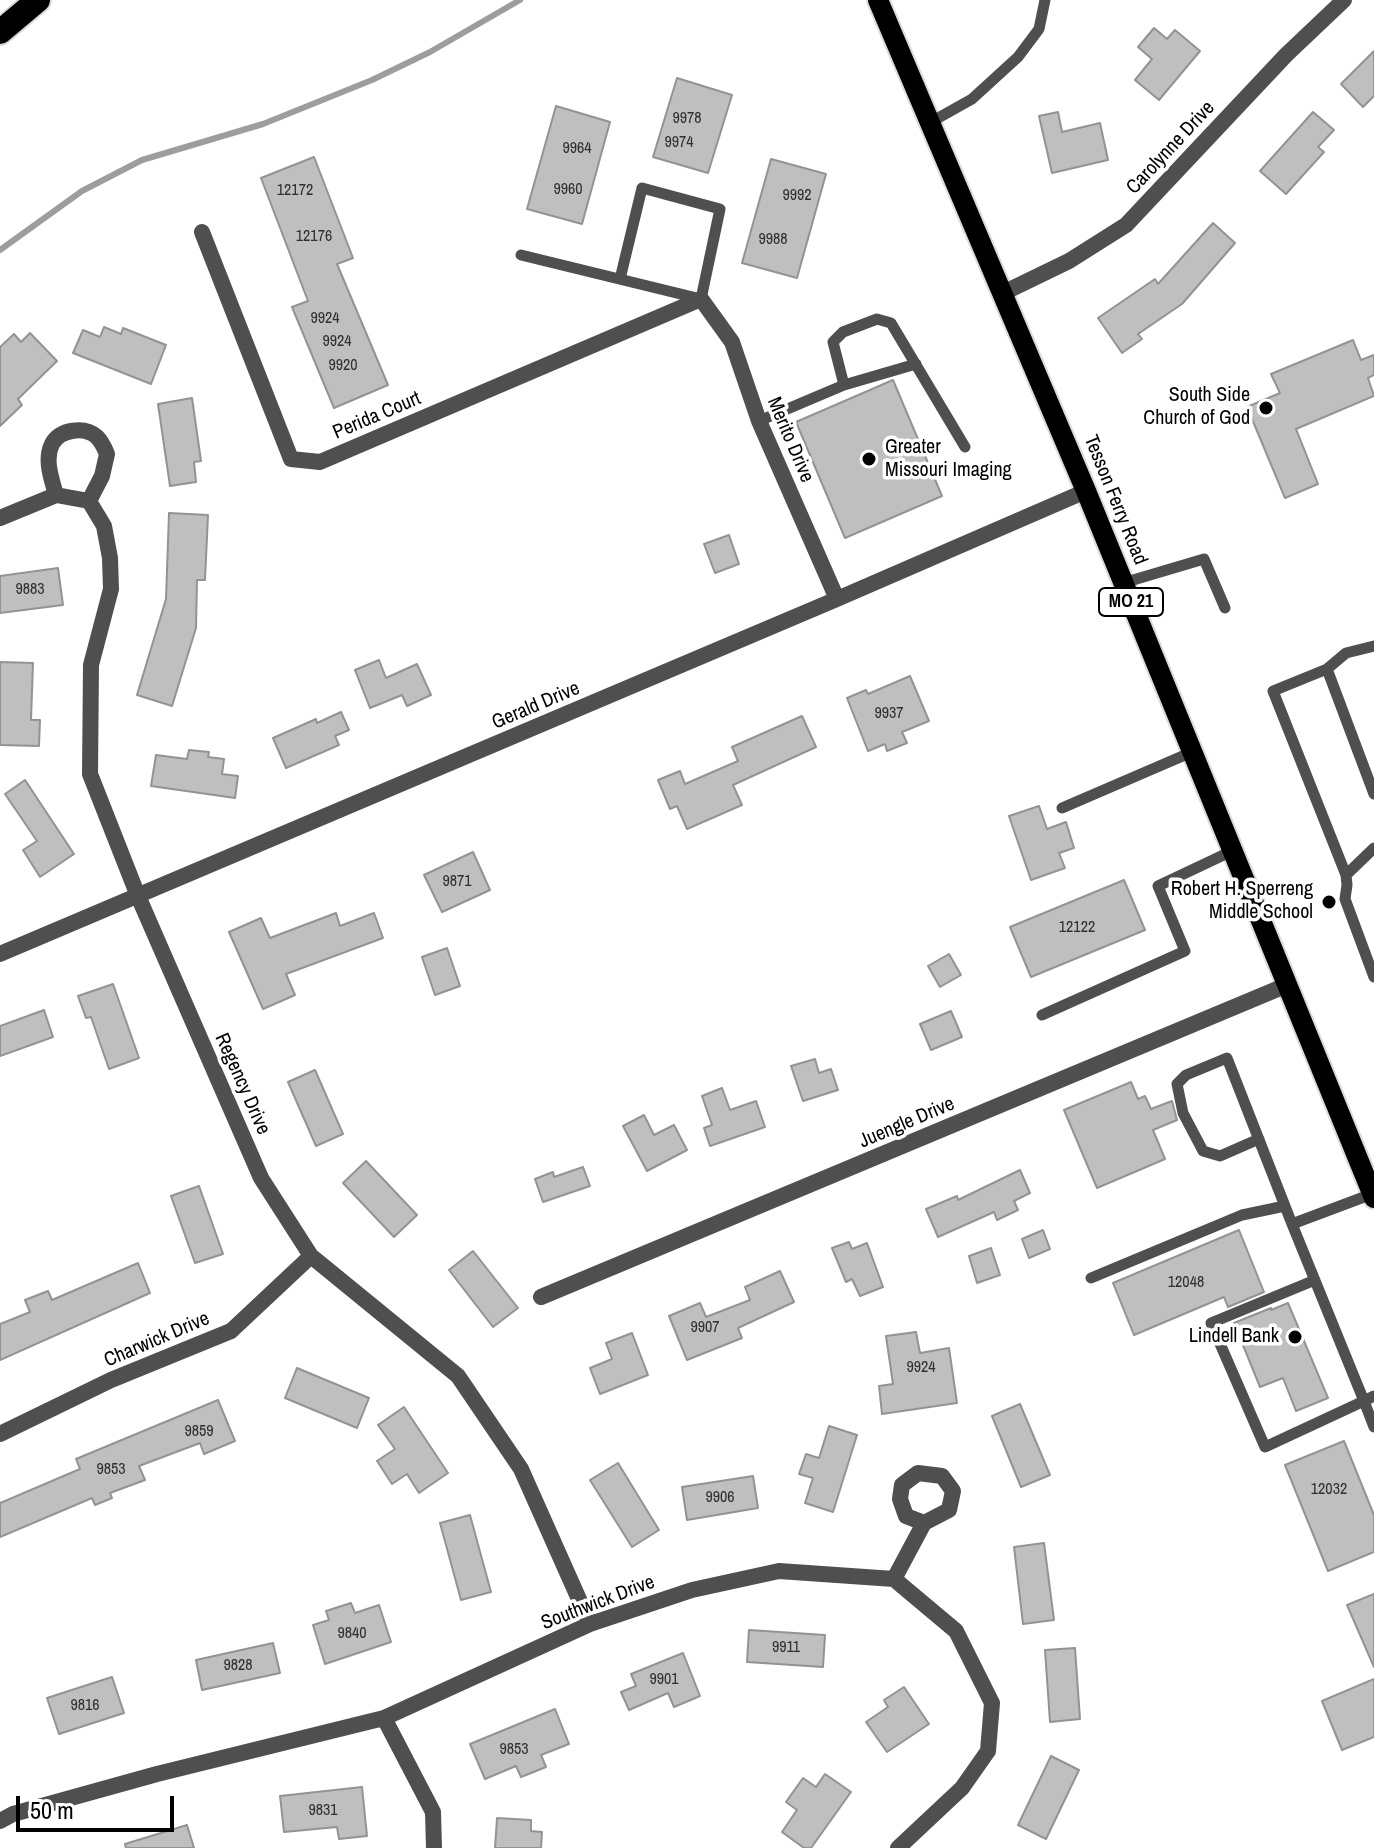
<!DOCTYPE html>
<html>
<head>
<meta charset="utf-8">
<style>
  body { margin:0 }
  #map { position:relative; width:1374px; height:1848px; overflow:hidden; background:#fff; font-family:"Archivo Narrow",sans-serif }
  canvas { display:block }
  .scale { position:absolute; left:16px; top:1796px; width:158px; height:36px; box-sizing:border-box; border:4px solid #000; border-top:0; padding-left:10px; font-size:24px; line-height:28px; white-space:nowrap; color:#000; -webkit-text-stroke:6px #fff; paint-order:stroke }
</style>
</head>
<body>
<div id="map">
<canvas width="1374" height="1848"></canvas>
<div class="scale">50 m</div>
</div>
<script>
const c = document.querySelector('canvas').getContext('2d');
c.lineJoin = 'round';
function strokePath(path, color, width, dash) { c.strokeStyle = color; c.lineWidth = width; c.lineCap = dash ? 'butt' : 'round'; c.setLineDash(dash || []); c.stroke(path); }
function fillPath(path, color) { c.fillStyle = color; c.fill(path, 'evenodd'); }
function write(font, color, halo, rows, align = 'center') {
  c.font = font + ' "Archivo Narrow",sans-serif'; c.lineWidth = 7; c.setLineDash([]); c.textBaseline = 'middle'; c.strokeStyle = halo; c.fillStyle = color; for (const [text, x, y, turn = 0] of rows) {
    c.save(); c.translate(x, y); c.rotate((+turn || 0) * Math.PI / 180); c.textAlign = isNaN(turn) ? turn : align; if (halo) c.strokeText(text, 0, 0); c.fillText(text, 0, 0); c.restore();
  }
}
strokePath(new Path2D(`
  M0,250L82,191L142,160L263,124L372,80L430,52L520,0`), '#9d9d9d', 6);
const building = new Path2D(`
  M1154,28L1167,39L1175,30L1200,51L1159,100L1135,80L1152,59L1138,47Z
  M1374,51V96L1363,107L1341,84Z
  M677,78L732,95L708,173L653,157Z
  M556,106L610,122L582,224L527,209Z
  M1058,112L1062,132L1100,123L1108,160L1052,173L1039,116Z
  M1313,112L1334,130L1318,147L1324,152L1286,194L1260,171Z
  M314,157L353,258L337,264L388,385L334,408L292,307L308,301L261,178Z
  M771,159L826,174L797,278L742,263Z
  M1213,223L1235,243L1182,304L1138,334L1142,339L1122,353L1098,318L1155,279L1158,284Z
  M104,327L121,334L123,328L166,345L151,384L73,353L83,330L100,337Z
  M30,333L57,361L18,399L22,405L0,426V347L14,334L21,342Z
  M1353,340L1361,360L1374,355V375L1368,378L1374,396L1296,429L1318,484L1285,498L1247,407L1280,393L1271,374Z
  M893,380L942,496L845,538L796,422Z
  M192,398L201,461L194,462L196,482L170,486L158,404Z
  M169,513L208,515L205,580H197L196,628L172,706L137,695L166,599Z
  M729,535L739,564L715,573L704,544Z
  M58,568L63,605L0,613V576Z
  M379,660L386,678L417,664L431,695L407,706L402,695L370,708L355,670Z
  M0,662L33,663L31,720H40L39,746L0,745Z
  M910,676L929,721L902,732L907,743L887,751L885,744L868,751L847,698L866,690L868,694Z
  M341,712L349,730L335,736L339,745L286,768L273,738L316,719L317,723Z
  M802,716L816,747L733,785L742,805L687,829L677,806L670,809L658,780L680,771L685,784L738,761L732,747Z
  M189,750L209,752L208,757L224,759L222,774L238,776L235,798L151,786L156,755L187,759Z
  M25,780L74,854L40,877L23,850L37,841L5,794Z
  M1039,806L1047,829L1066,822L1074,848L1059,853L1065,868L1031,880L1009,816Z
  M473,852L490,890L442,912L424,875Z
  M1124,880L1145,930L1031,977L1010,927Z
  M336,913L340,926L374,913L383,938L286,974L295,995L263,1009L229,932L261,918L270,938Z
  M447,948L460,986L435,995L422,957Z
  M949,954L961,975L940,987L928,966Z
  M113,984L139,1058L109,1069L91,1017L86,1018L78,996Z
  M44,1010L53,1037L0,1056V1026Z
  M951,1011L962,1037L931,1050L920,1024Z
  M815,1059L819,1073L831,1069L838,1090L803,1101L791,1066Z
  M315,1070L343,1134L316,1146L288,1082Z
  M1131,1082L1138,1099L1145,1096L1151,1109L1172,1101L1177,1120L1153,1130L1165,1159L1097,1188L1064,1110Z
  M722,1088L730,1110L756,1101L765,1127L710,1146L704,1128L712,1125L702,1096Z
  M644,1115L654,1135L674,1125L687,1150L647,1171L623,1126Z
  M366,1161L417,1215L394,1237L343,1183Z
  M583,1167L590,1186L543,1202L535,1179L553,1172L554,1177Z
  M1020,1170L1030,1193L1014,1201L1018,1210L997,1220L994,1212L938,1237L926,1209L957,1196L958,1200Z
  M199,1186L223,1254L195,1263L171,1196Z
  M1043,1230L1050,1249L1029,1258L1022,1239Z
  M1239,1230L1264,1292L1228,1307L1224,1297L1134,1335L1113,1283Z
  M849,1242L852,1249L867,1243L883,1287L860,1296L852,1279L846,1282L832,1248Z
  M991,1248L1000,1275L977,1283L969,1256Z
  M473,1251L518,1308L493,1327L449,1270Z
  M138,1263L150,1293L0,1360V1324L30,1312L25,1300L48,1291L52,1300Z
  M780,1271L794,1302L738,1328L742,1338L687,1360L669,1316L700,1303L706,1317L750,1300L745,1287Z
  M1288,1303L1328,1398L1296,1411L1283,1378L1260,1387L1234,1323L1271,1308V1310Z
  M916,1332L920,1353L949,1348L957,1403L882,1414L879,1386L893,1384L886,1336Z
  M632,1333L648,1375L600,1394L590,1368L612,1359L606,1343Z
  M297,1368L369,1398L357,1428L285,1398Z
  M218,1400L235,1441L204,1454L200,1443L139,1466L145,1480L110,1493L112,1498L95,1505L92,1498L0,1537V1503L80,1469L76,1459Z
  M1020,1404L1050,1475L1021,1487L992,1416Z
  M404,1407L448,1473L419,1493L407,1474L392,1484L377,1461L395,1449L378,1425Z
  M829,1426L857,1435L833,1512L805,1503L813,1478L799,1474L806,1454L819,1458Z
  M1344,1441L1374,1515V1552L1328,1571L1285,1465Z
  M618,1463L659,1530L632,1547L590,1480Z
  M753,1476L758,1508L687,1520L682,1487Z
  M470,1515L491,1592L461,1600L440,1523Z
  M1044,1543L1054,1620L1023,1624L1014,1547Z
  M1374,1594V1667L1347,1605Z
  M351,1603L355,1613L379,1605L391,1642L325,1664L313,1625L329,1620L326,1611Z
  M749,1630L825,1635L823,1667L747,1662Z
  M273,1643L280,1673L202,1690L196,1660Z
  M1075,1648L1080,1719L1050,1722L1045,1650Z
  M683,1653L700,1696L674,1707L668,1693L629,1710L621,1692L636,1686L631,1674Z
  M112,1677L124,1713L59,1734L47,1698Z
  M1374,1679V1737L1342,1750L1322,1701Z
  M904,1687L929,1724L887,1752L866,1722L888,1707L884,1700Z
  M555,1709L569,1744L541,1755L546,1767L521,1777L516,1766L485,1779L470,1744Z
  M1051,1756L1079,1770L1046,1839L1018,1825Z
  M825,1774L851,1792L811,1848H804L782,1832L797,1810L786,1802L803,1778L816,1787Z
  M362,1787L367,1836L339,1839L337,1827L284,1832L280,1796Z
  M497,1818L531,1820V1831L542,1832L541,1848H495Z
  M187,1825L194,1848H126L125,1844Z`);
fillPath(building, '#bfbfbf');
strokePath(building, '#939393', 2);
const primary = new Path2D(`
  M878,0L1086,491L1374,1198`);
const motorway = new Path2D(`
  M0,32L38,0`);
strokePath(primary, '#dbdbdb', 24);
strokePath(motorway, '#dbdbdb', 28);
strokePath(new Path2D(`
  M931,122L972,99L1018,57L1039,29L1045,0
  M521,255L701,299L720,209L642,188L620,279
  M844,385L916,364
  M759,421L844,385L833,342L843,332L877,319L891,323L965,447
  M1123,583L1204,559L1225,608
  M1327,669L1346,653L1374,646
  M1374,794L1327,669L1273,691L1346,875L1347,885L1345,899L1374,977
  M1062,808L1192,752
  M1346,875L1374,848
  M1042,1015L1185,951L1158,886L1232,851
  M1259,1139L1220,1156L1203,1151L1183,1113L1177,1084L1186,1075L1227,1058L1292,1224L1372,1194
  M1292,1224L1364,1401L1374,1396
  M1091,1278L1242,1215L1285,1206
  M1315,1280L1211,1323L1265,1447L1364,1401L1374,1427`), '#4f4f4f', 11);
strokePath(new Path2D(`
  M202,232L291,459L320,462L701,299L732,342L759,421L837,599
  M1003,293L1069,261L1126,225L1286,55L1344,0
  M56,495C52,480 44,460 52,444C60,429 85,426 97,437C101,441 105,449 107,454L102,476L89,501
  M0,518L56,495L89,501L104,526L110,558L111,589L91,665L90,774L138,896L261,1178L311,1256L458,1376L521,1469L590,1624
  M0,954L837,599L1086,491
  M541,1297L1287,985
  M0,1434L111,1380L231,1331L311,1256
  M894,1579L924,1523L949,1510L953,1491L942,1476L918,1473L902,1485L900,1499L906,1516L924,1523
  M384,1718L433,1812L434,1848
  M0,1821L13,1814L157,1774L384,1718L590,1624L692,1590L779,1571L894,1579L956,1631L992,1703L988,1751L962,1788L898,1848`), '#4f4f4f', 16);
strokePath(primary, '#000', 20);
strokePath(motorway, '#000', 24);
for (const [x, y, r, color] of [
  [1266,408,8,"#000"],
  [869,459,8,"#000"],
  [1329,902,8,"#000"],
  [1295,1337,8,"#000"]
]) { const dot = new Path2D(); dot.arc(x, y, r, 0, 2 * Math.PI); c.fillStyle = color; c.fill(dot); strokePath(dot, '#fff', 3); }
write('16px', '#303030', null, [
  ["9978",687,119],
  ["9974",679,143],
  ["9964",577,149],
  ["9960",568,190],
  ["12172",295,191],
  ["9992",797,196],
  ["12176",314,237],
  ["9988",773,240],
  ["9924",325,319],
  ["9924",337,342],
  ["9920",343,366],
  ["9883",30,590],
  ["9937",889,714],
  ["9871",457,882],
  ["12122",1077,928],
  ["12048",1186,1283],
  ["9907",705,1328],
  ["9924",921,1368],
  ["9859",199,1432],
  ["9853",111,1470],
  ["12032",1329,1490],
  ["9906",720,1498],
  ["9840",352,1634],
  ["9911",786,1648],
  ["9828",238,1666],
  ["9901",664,1680],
  ["9816",85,1706],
  ["9853",514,1750],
  ["9831",323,1811]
]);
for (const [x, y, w] of [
  [1131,602,64]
]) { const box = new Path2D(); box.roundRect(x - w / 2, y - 14, w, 28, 6); c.fillStyle = '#fff'; c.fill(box); strokePath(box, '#000', 2); }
write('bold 18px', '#000', null, [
  ["MO 21",1131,602]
]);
write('20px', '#000', '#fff', [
  ["Carolynne Drive",1171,148,-47],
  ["Perida Court",377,416,-23],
  ["Merito Drive",790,440,67],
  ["Tesson Ferry Road",1115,500,68],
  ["Gerald Drive",536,706,-23],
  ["Regency Drive",242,1084,66],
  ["Juengle Drive",907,1123,-23],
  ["Charwick Drive",157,1340,-23],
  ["Southwick Drive",598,1603,-21]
]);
write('20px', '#000', '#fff', [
  ["South Side",1250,396],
  ["Church of God",1250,419],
  ["Greater",885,448,"left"],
  ["Missouri Imaging",885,471,"left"],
  ["Robert H. Sperreng",1313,890],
  ["Middle School",1313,913],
  ["Lindell Bank",1279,1337]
], 'right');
</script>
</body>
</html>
